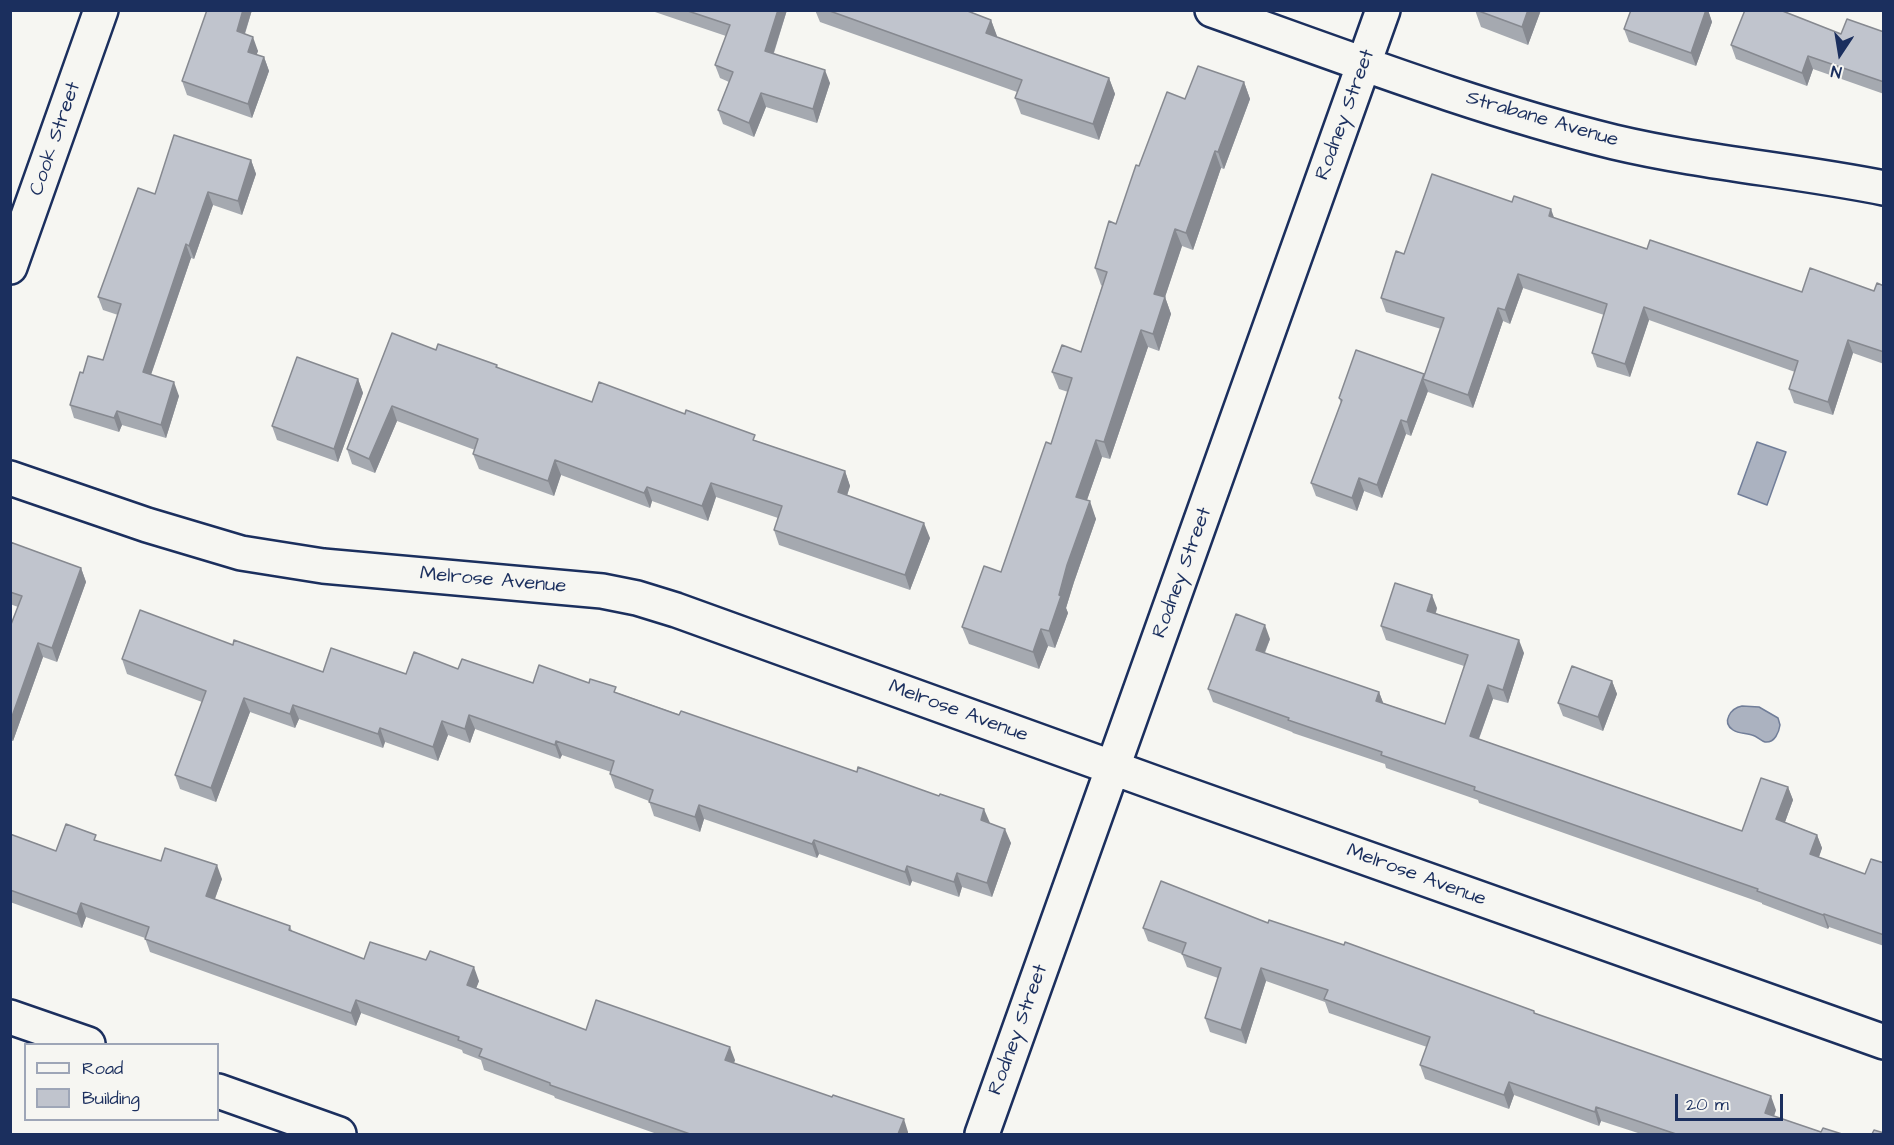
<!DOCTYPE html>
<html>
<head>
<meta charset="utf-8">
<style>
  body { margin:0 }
  #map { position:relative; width:1894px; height:1145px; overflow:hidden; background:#f6f6f2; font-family:"Architects Daughter",sans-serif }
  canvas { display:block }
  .frame { position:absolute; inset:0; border:12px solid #1b2f5e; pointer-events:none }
  .legend { position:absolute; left:24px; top:1043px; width:195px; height:78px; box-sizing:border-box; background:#f6f6f2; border:2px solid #9ea6b7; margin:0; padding:8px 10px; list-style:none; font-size:18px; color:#1b2f5e }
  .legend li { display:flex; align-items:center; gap:12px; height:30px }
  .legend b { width:30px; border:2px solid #9ea6b7 }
  .north { position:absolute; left:1810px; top:24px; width:60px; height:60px; -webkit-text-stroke:4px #f6f6f2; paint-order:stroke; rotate:192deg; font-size:16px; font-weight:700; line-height:24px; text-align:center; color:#1b2f5e }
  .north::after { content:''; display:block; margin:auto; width:21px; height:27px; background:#1b2f5e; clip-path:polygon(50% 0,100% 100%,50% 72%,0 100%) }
  .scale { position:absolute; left:1675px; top:1094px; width:108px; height:27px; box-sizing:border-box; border:3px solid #1b2f5e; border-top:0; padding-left:8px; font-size:18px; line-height:21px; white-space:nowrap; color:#1b2f5e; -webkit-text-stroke:4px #f6f6f2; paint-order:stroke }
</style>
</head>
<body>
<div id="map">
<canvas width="1894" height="1145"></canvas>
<div class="frame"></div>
<ul class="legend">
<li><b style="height:8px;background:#f6f6f2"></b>Road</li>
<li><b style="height:16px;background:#c0c4cd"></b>Building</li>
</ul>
<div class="north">N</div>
<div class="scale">20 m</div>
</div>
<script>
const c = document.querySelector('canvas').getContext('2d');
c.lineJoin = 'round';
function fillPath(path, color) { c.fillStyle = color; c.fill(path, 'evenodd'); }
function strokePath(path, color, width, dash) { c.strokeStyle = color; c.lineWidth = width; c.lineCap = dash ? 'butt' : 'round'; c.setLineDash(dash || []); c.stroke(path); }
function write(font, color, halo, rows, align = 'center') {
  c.font = font + ' "Architects Daughter",sans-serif'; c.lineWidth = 4.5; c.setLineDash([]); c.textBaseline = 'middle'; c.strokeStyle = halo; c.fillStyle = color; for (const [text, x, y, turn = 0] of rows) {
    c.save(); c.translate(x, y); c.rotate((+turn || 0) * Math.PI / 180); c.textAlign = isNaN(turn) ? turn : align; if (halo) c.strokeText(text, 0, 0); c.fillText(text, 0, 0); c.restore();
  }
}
const water = new Path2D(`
  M1757,442L1786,452L1767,505L1738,494Z
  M1742,706L1759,707L1778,718L1780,725C1779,732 1775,743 1765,742C1761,741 1757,736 1752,735C1746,733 1739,734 1733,730C1721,722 1731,708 1742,706Z`);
fillPath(water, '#abb2c0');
strokePath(water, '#717e99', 1.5);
const minor = new Path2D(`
  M1212,10C1345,57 1477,108 1614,142C1703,163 1794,170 1884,188
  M10,267L101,10
  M10,478L147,525L241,553L323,566L602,591L637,598L676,610L1169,788L1884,1042
  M10,1017L88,1044
  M218,1091L339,1134
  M982,1134L1383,10`);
strokePath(minor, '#1b2f5e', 38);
strokePath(minor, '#f6f6f2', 33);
fillPath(new Path2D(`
  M207,10H252L245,34L258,51L256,55L264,57L269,71L252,118L187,95L182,81Z
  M649,10H787L774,53L830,83L817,123L766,107L754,137L723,124L718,110L729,82L720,78L715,65L726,36Z
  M815,10H965L991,20L997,37L1109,78L1115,94L1099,140L1021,114L1015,98L1017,92L820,22Z
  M1475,10H1541L1528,45L1481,27Z
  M1631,10H1708L1712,22L1696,66L1629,42L1624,29Z
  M1884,32V94L1813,69L1807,86L1736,59L1731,45Z
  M1244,82L1250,99L1224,169L1221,168L1193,250L1182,246L1165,297L1171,314L1159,351L1148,347L1110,459L1102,457L1087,500L1096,519L1074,582L1066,608L1068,613L1055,648L1048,646L1039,669L969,644L962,627L1001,572L1051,444L1068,392L1059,389L1052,372L1081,352L1102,286L1101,285L1095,268L1116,224L1185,99Z
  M251,160L256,174L242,215L213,205L194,259L191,258L151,375L179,396L166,438L122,425L119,432L74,418L70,405L83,373L103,360L118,315L103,310L98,297L155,194Z
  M1512,202L1555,218L1647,249L1802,292L1874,291L1884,286V364L1853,353L1833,415L1794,403L1789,389L1795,372L1649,320L1630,377L1597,367L1592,353L1604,315L1523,288L1510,324L1503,321L1473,408L1428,392V391L1411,436L1406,434L1382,498L1364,491L1357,511L1316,496L1311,483L1341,403L1339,398L1424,376L1441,329L1386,312L1381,298L1404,254Z
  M436,350L497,365L498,368L592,402L757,441L845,471L850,486L847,496L930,538L910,590L779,545L774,530L778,518L716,497L708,521L652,501L650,508L561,475L554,496L479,469L473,454L475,450L397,421L375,473L352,464L347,449Z
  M358,379L363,393L338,462L277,440L272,426Z
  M10,542L81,568L86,582L57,662L43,657L13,741L10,740V627L18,607L10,604Z
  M1437,608L1436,613L1524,653L1508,703L1493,699L1479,739L1742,831L1788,787L1793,800L1785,822L1817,835L1822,848L1819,857L1865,874L1884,863V946L1829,927L1828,929L1762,904V903L1479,803L1478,800L1386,768L1385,764L1293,733L1292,732L1213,702L1208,689L1270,639L1265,653L1379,692L1383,703L1445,724L1464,666L1386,640L1381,626Z
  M233,645L323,672L406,674L458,669L533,683L618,693L990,823L1011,843L992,897L962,887L959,897L912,881L910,886L819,854L817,858L704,819L700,832L654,816L649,801L615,788L610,774L611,772L562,755L560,759L475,729L470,743L448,735L438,761L385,742L383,748L299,719L295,728L250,712L216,802L180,789L175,775L202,702L127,674L122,659Z
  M1612,681L1617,694L1603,731L1563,716L1558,703Z
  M10,834L56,851L98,841L161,861L222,879L215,899L290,926L292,931L364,959L479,981L476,988L586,1030L735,1060L734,1063L908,1132V1134H657L555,1098L554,1096L484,1070L481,1060L463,1053L462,1050L361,1013L356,1026L150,952L145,938L86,917L82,928L10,902Z
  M1268,923L1535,1014L1776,1110L1774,1116L1821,1132L1842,1134H1641L1601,1121L1599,1126L1514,1095L1509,1109L1425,1079L1420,1065L1427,1047L1329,1013L1325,1002L1266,981L1246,1044L1210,1032L1205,1018L1218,978L1187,967L1182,954L1148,941L1143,928Z`), '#a5a9b0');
fillPath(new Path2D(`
  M243,10H252L241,45L237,31Z
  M778,10H787L770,64L765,51Z
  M1528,10H1541L1528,45L1522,27Z
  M1706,10H1708L1712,22L1696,66L1691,53Z
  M991,20L997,36L992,49L986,33Z
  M253,37L258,51L253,65L248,52Z
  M1808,56L1813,69L1807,86L1802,73Z
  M264,57L269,71L252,118L248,104Z
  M825,70L830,83L817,123L813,109Z
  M1109,78L1115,94L1099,140L1093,124Z
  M1244,82L1250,99L1224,169L1218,152Z
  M761,93L766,107L754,137L749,123Z
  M1215,151L1221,168L1193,250L1186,233Z
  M251,160L256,174L242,215L238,201Z
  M208,192L213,205L194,259L189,246Z
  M1551,209L1556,223L1549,216Z
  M1175,229L1182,246L1162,306L1165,297L1171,314L1159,351L1153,334L1154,294Z
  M186,244L191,258L147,386L143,372Z
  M1518,274L1523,288L1510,324L1505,310Z
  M1644,307L1649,320L1630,377L1625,364Z
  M1498,308L1503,321L1473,408L1468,395Z
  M1141,330L1148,347L1110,459L1104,442Z
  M1848,340L1853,353L1833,415L1828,402Z
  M1424,374L1426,380L1423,379L1428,391L1411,436L1407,422Z
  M358,379L363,393L338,462L334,449Z
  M174,382L179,396L166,438L161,425Z
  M392,406L397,421L375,473L369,459Z
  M117,411L122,425L119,432L114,418Z
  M1401,420L1406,434L1382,498L1377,485Z
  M1096,440L1102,457L1082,514L1076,497Z
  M555,460L561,475L554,496L548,481Z
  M845,471L850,486L843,507L838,492Z
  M1359,478L1364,491L1357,511L1352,498Z
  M711,483L716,497L708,521L702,506Z
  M647,487L652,501L650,508L644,493Z
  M1090,501L1096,519L1074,582L1066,608L1068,613L1055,648L1049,631L1067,565Z
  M924,523L930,538L910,590L905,575Z
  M81,568L86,582L57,662L52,648Z
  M1432,595L1437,608L1432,624L1427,611Z
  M1265,625L1270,639L1260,663L1256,650Z
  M1041,629L1048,646L1039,669L1033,652Z
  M1519,640L1524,653L1508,703L1503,690Z
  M38,643L43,657L13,741L10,733V722Z
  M1612,681L1617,694L1603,731L1598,717Z
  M1488,685L1493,699L1475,749L1470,736Z
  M1379,692L1384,705L1376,701Z
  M244,698L250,712L216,802L211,788Z
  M293,705L299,719L295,728L290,714Z
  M469,715L475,729L470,743L465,729Z
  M442,721L448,735L438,761L433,747Z
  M380,728L385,742L383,748L378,734Z
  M556,741L562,755L560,759L555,745Z
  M1788,787L1793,800L1781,833L1776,819Z
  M699,805L704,819L700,832L695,817Z
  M984,809L990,823L981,820Z
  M1005,829L1011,843L992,897L987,883Z
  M1817,835L1822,848L1815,868L1810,854Z
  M814,840L819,854L817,858L812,844Z
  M217,865L222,879L211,909L206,896Z
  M907,866L912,881L910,886L905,872Z
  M957,873L962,887L959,897L954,882Z
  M81,903L86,917L82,928L77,914Z
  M1824,914L1829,927L1828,929L1823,915Z
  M474,967L479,981L472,999L467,985Z
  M1261,968L1266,981L1246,1044L1241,1030Z
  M356,1000L361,1013L356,1026L351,1013Z
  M730,1047L735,1060L730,1073L725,1060Z
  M1509,1082L1514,1095L1509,1109L1504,1095Z
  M1771,1096L1776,1110L1770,1127L1765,1113Z
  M1596,1107L1601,1121L1599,1126L1595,1112Z
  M904,1119L908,1132V1134H898Z`), '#868990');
const building = new Path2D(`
  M207,10H243L237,31L253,37L248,52L264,57L248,104L182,81Z
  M685,10H778L765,51L825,70L813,109L761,93L749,123L718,110L733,72L715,65L730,25Z
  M827,10H965L991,20L986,33L1109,78L1093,124L1015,98L1022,80Z
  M1476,10H1528L1522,27Z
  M1631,10H1706L1691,53L1624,29Z
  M1745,10H1780L1841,34L1847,19L1884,32V82L1808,56L1802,73L1731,45Z
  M1198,66L1244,82L1218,152L1215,151L1186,233L1175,229L1154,294L1165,297L1153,334L1141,330L1104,442L1096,440L1076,497L1090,501L1067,565L1059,595L1061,596L1049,631L1041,629L1033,652L962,627L984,566L1001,572L1046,442L1051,444L1072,378L1052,372L1062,345L1081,352L1107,272L1095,268L1109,221L1116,224L1136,165L1139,166L1167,92L1185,99Z
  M174,135L251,160L238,201L208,192L189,246L186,244L143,372L174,382L161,425L117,411L114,418L70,405L80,372L83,373L88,356L103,360L121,304L98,297L138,188L155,194Z
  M1432,174L1512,202L1514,196L1551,209L1549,216L1647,249L1650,240L1802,292L1810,268L1874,291L1877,283L1884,286V352L1848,340L1828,402L1789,389L1798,361L1644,307L1625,364L1592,353L1607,304L1518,274L1505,310L1498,308L1468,395L1423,379L1444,318L1381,298L1396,251L1404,254Z
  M392,333L436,350L438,344L497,365L496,367L592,402L599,382L685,414L686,410L755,435L753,440L845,471L838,492L924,523L905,575L774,530L782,506L711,483L702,506L647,487L644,493L555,460L548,481L473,454L478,439L392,406L369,459L347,449Z
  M1356,350L1424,374L1407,422L1401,420L1377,485L1359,478L1352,498L1311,483L1342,400L1339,398Z
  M297,357L358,379L334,449L272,426Z
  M10,542L81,568L52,648L38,643L10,722V627L22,596L10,592Z
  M1395,583L1432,595L1427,611L1519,640L1503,690L1488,685L1470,736L1742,831L1761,778L1788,787L1776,819L1817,835L1810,854L1865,874L1871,859L1884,863V935L1824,914L1823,915L1757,891L1758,889L1474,790L1475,787L1381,755L1382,752L1288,720L1289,718L1208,689L1236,614L1265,625L1256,650L1379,692L1376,701L1445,724L1468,655L1381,626Z
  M140,610L233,645L234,640L323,672L331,648L406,674L414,652L458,669L462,659L533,683L539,665L589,683L590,679L616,687L614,692L679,715L681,711L857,772L858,767L939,796L940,794L984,809L981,820L1005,829L987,883L957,873L954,882L907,866L905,872L814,840L812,844L699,805L695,817L649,802L653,790L610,774L614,761L556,741L555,745L469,715L465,729L442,721L433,747L380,728L378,734L293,705L290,714L244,698L211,788L175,775L206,691L122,659Z
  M1572,666L1612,681L1598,717L1558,703Z
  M66,824L96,835L94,840L161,861L165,848L217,865L206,896L290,926L289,930L364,959L370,942L426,960L430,951L474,967L467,985L586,1030L596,1000L730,1047L725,1060L832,1097L833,1095L904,1119L898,1134H690L550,1085V1083L479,1056L482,1049L458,1040L459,1037L356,1000L351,1013L145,939L149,927L81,903L77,914L10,890V834L56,851Z
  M1161,881L1268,923L1269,920L1344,945L1345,942L1534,1011V1013L1771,1096L1765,1113L1821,1132L1823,1128L1842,1134H1676L1596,1107L1595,1112L1509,1082L1504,1095L1420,1065L1430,1037L1324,999L1328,990L1261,968L1241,1030L1205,1018L1221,968L1182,954L1186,943L1143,928Z
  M1874,1130L1884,1133V1134H1872Z`);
fillPath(building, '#c0c4cd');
strokePath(building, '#868990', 1.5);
write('20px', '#1b2f5e', '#f6f6f2', [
  ["Rodney Street",1346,115,-70],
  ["Strabane Avenue",1542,120,16],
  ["Cook Street",56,139,-71],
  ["Rodney Street",1183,573,-70],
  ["Melrose Avenue",493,581,5],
  ["Melrose Avenue",958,712,20],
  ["Melrose Avenue",1416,876,20],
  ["Rodney Street",1019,1030,-70]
]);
</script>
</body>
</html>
